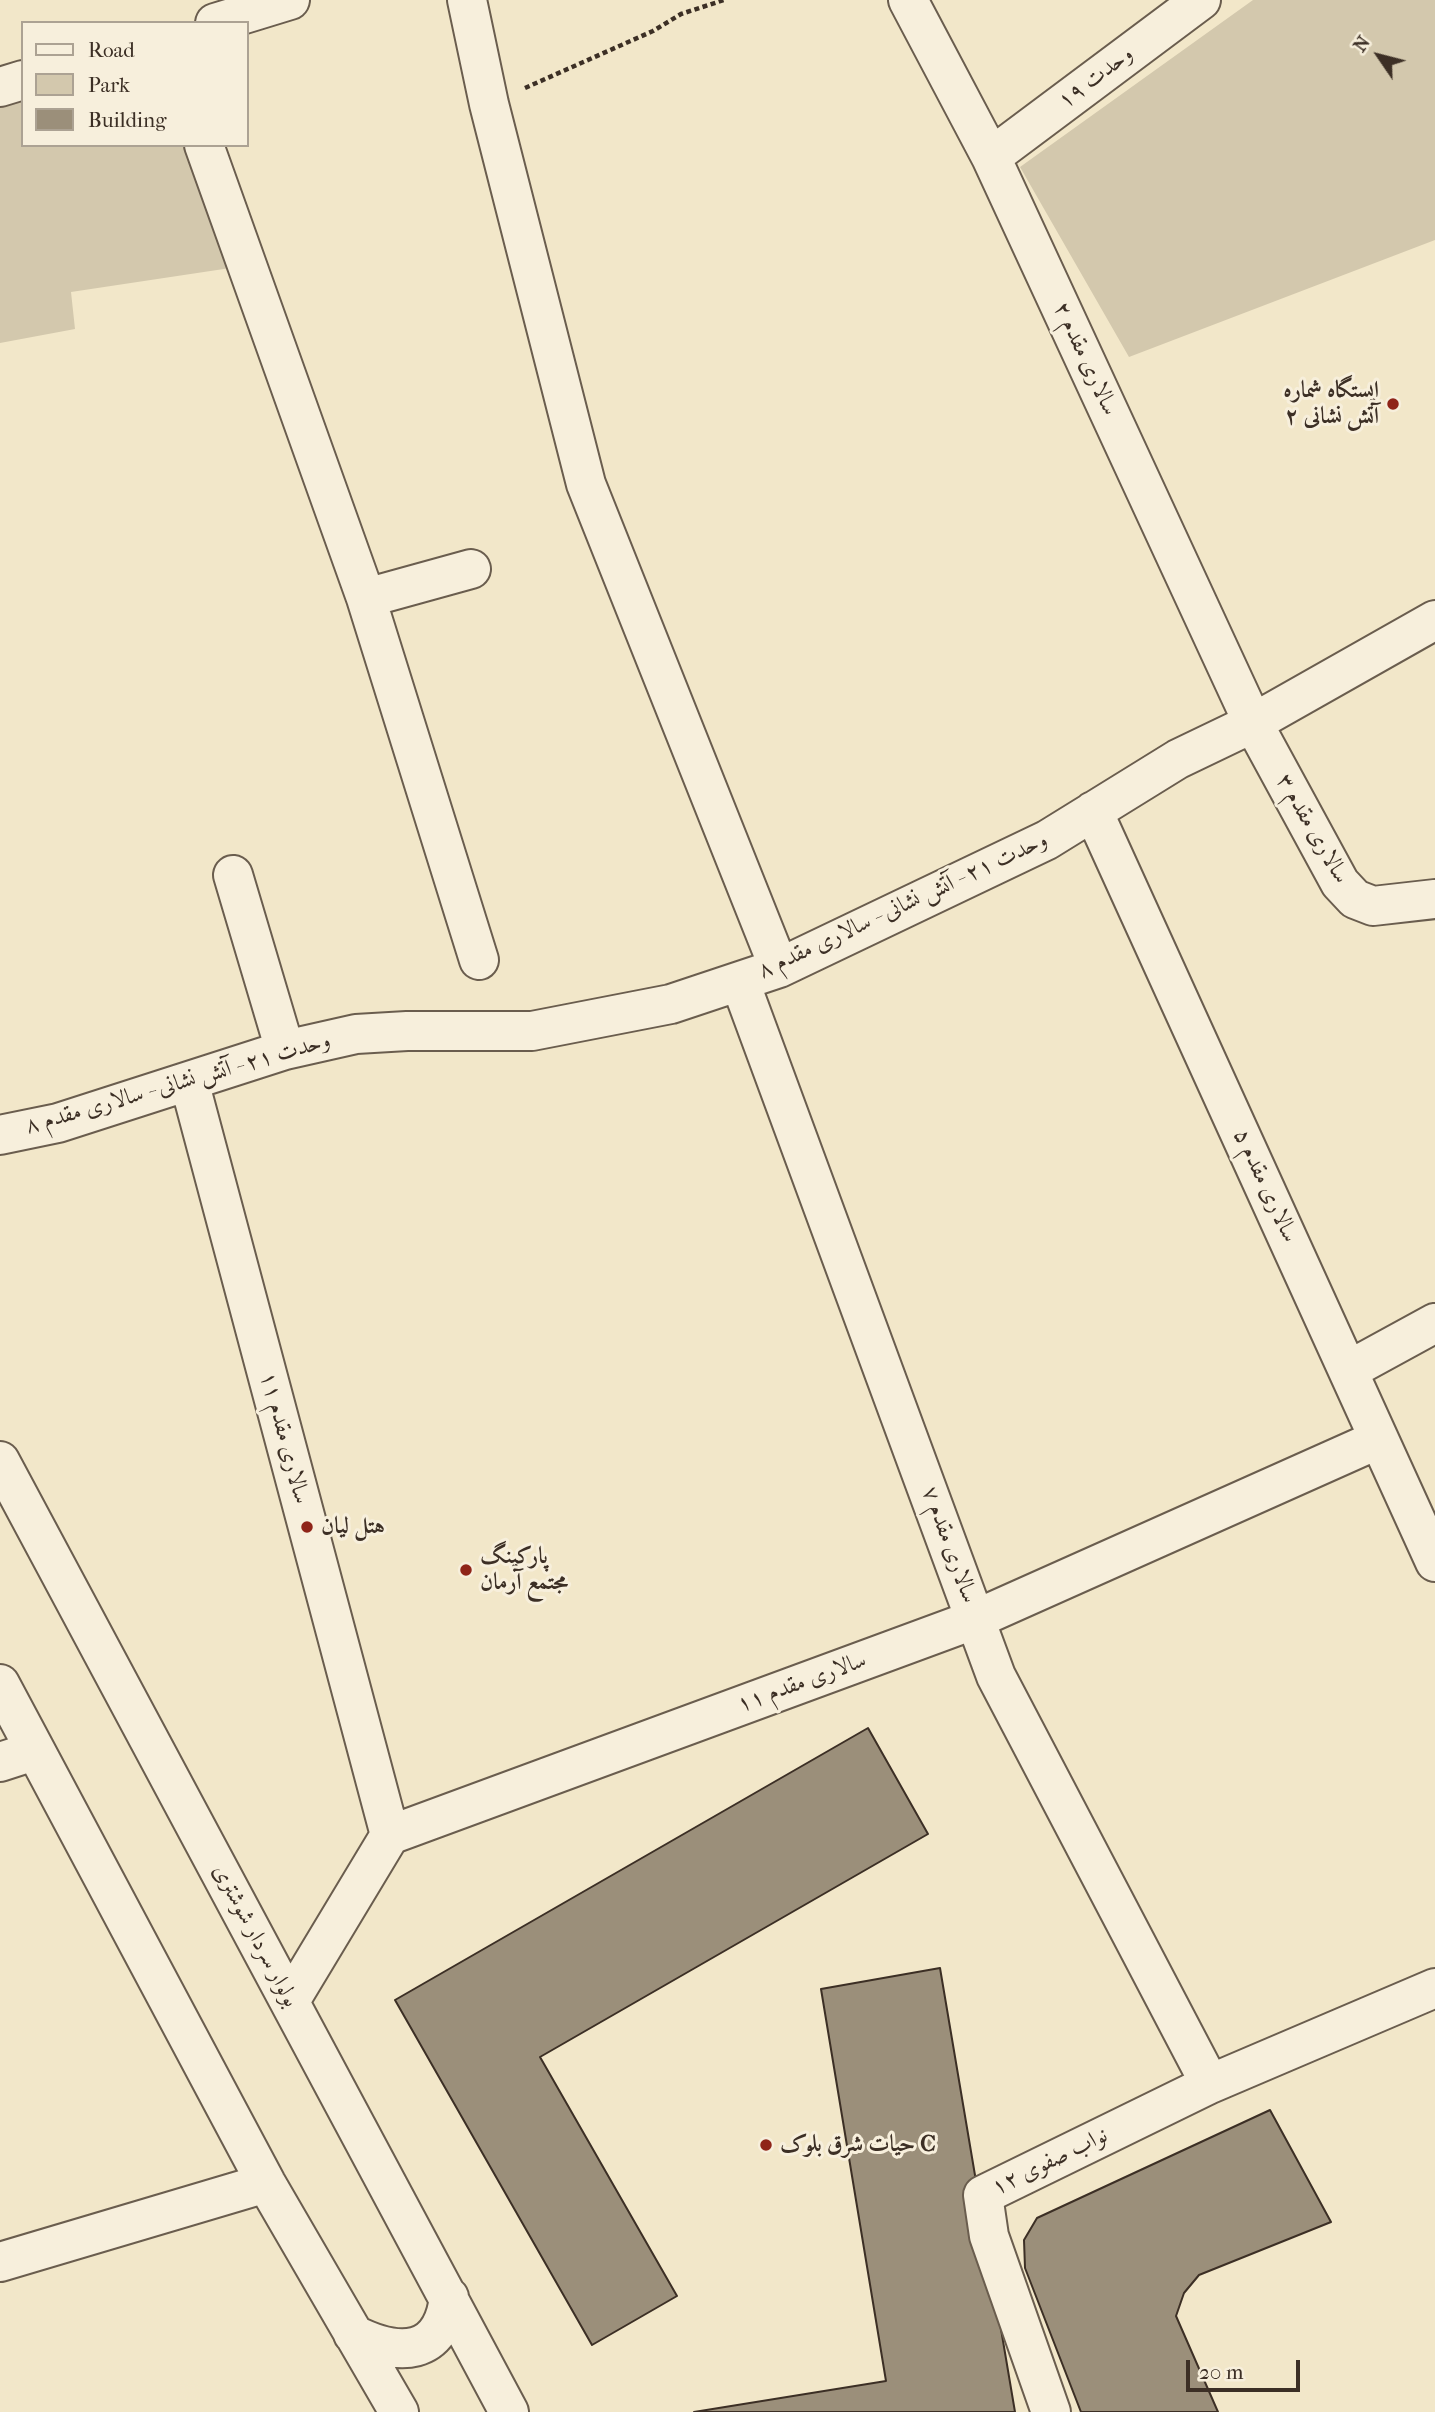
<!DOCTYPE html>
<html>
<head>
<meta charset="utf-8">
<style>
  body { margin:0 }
  #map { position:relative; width:1435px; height:2412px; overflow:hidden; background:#f2e7c9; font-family:"IM FELL French Canon",serif }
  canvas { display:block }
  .legend { position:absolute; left:21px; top:21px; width:228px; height:126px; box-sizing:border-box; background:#f7efdc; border:2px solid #aca293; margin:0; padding:9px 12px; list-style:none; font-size:21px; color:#3c2f25 }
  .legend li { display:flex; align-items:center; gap:14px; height:35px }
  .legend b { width:35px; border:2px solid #aca293 }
  .north { position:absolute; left:1344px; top:21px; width:70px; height:70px; -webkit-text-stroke:5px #f7efdc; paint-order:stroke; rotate:305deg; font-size:19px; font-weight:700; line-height:28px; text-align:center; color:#3c2f25 }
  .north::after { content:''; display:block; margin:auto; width:24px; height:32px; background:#3c2f25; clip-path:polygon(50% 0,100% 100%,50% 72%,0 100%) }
  .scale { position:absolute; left:1186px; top:2360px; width:114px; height:32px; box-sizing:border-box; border:4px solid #3c2f25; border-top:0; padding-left:9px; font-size:21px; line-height:24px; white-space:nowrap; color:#3c2f25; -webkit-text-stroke:5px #f7efdc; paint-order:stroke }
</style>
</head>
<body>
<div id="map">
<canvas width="1435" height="2412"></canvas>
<ul class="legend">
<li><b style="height:9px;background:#f7efdc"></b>Road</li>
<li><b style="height:19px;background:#d3c8ad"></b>Park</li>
<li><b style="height:19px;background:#9b8f7a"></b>Building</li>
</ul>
<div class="north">N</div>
<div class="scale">20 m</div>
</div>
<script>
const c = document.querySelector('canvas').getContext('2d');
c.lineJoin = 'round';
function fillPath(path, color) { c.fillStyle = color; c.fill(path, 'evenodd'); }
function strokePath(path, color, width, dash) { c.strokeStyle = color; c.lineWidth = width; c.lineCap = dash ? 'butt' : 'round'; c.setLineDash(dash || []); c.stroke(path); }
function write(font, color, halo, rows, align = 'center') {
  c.font = font + ' "IM FELL French Canon",Amiri,serif'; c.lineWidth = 6; c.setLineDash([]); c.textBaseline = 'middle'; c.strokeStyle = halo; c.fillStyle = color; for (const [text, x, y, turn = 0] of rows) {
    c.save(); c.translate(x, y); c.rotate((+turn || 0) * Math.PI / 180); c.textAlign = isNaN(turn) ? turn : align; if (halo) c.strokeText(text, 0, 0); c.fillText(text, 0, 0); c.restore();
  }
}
fillPath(new Path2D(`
  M1253,0H1435V240L1129,357L1020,167Z
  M23,101V145H192L237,267L71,292L75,329L0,343V107Z`), '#d3c8ad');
const building = new Path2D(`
  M868,1728L928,1834L540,2057L677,2296L592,2345L395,2000Z
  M940,1968L1015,2412H694L886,2381L821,1989Z
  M1270,2110L1331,2222L1199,2275L1184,2293L1176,2316L1218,2412H1081L1025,2268L1024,2240L1037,2218Z`);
fillPath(building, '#9b8f7a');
strokePath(building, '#3c2f25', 2);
const minor = new Path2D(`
  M467,0L489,104L586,484L779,968
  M908,0L991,157L1253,723L1340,883L1355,899L1373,906L1435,899
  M215,23L290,0
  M0,87L23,80
  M204,145L366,598L479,960
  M991,157L1201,0
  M366,598L471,569
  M1093,811L1435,1562
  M233,875L285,1050
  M740,982L996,1676L1210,2084
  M189,1081L390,1835
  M0,1135L58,1123L285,1050L356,1034L407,1031H532L671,1004L779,968L1047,840L1178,759L1253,723L1435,620
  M1349,1370L1435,1323
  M0,1461L509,2412
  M0,1684L266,2183L399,2412
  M0,1762L34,1751
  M290,2001L390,1835L976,1619L1379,1439
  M0,2262L266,2183
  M353,2334C399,2357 442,2357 449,2297
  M1051,2412L989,2236L983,2195L1210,2084L1435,1988`);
strokePath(minor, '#6a5d4e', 42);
strokePath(new Path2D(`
  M525,88L653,31L681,14L724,0`), '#3c2f25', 4.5, [5, 3.5]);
strokePath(minor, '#f7efdc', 38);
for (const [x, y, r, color] of [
  [1393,404,7,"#8f2418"],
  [307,1527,7,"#8f2418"],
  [466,1570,7,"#8f2418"],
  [766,2145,7,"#8f2418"]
]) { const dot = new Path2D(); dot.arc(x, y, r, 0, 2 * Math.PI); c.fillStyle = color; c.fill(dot); strokePath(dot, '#f7efdc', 2.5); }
write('23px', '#3c2f25', '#f7efdc', [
  ["وحدت ۱۹",1096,78,-37],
  ["سالاری مقدم ۲",1085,359,65],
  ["سالاری مقدم ۳",1312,829,60],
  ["وحدت ۲۱ - آتش نشانی - سالاری مقدم ۸",903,906,-25],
  ["وحدت ۲۱ - آتش نشانی - سالاری مقدم ۸",178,1084,-16],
  ["سالاری مقدم ۵",1265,1186,65],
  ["سالاری مقدم ۱۱",284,1438,75],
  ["سالاری مقدم ۷",949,1545,70],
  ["سالاری مقدم ۱۱",802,1683,-20],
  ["بولوار سردار شوشتری",255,1936,62],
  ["نواب صفوی ۱۲",1050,2162,-26]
]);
write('bold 23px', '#3c2f25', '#f7efdc', [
  ["ایستگاه شماره",1379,391,"right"],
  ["۲ آتش نشانی",1379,417,"right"],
  ["هتل لیان",321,1527],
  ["پارکینگ",480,1557],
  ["مجتمع آرمان",480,1583],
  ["حیات شرق بلوک C",780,2145]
], 'left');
</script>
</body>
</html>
